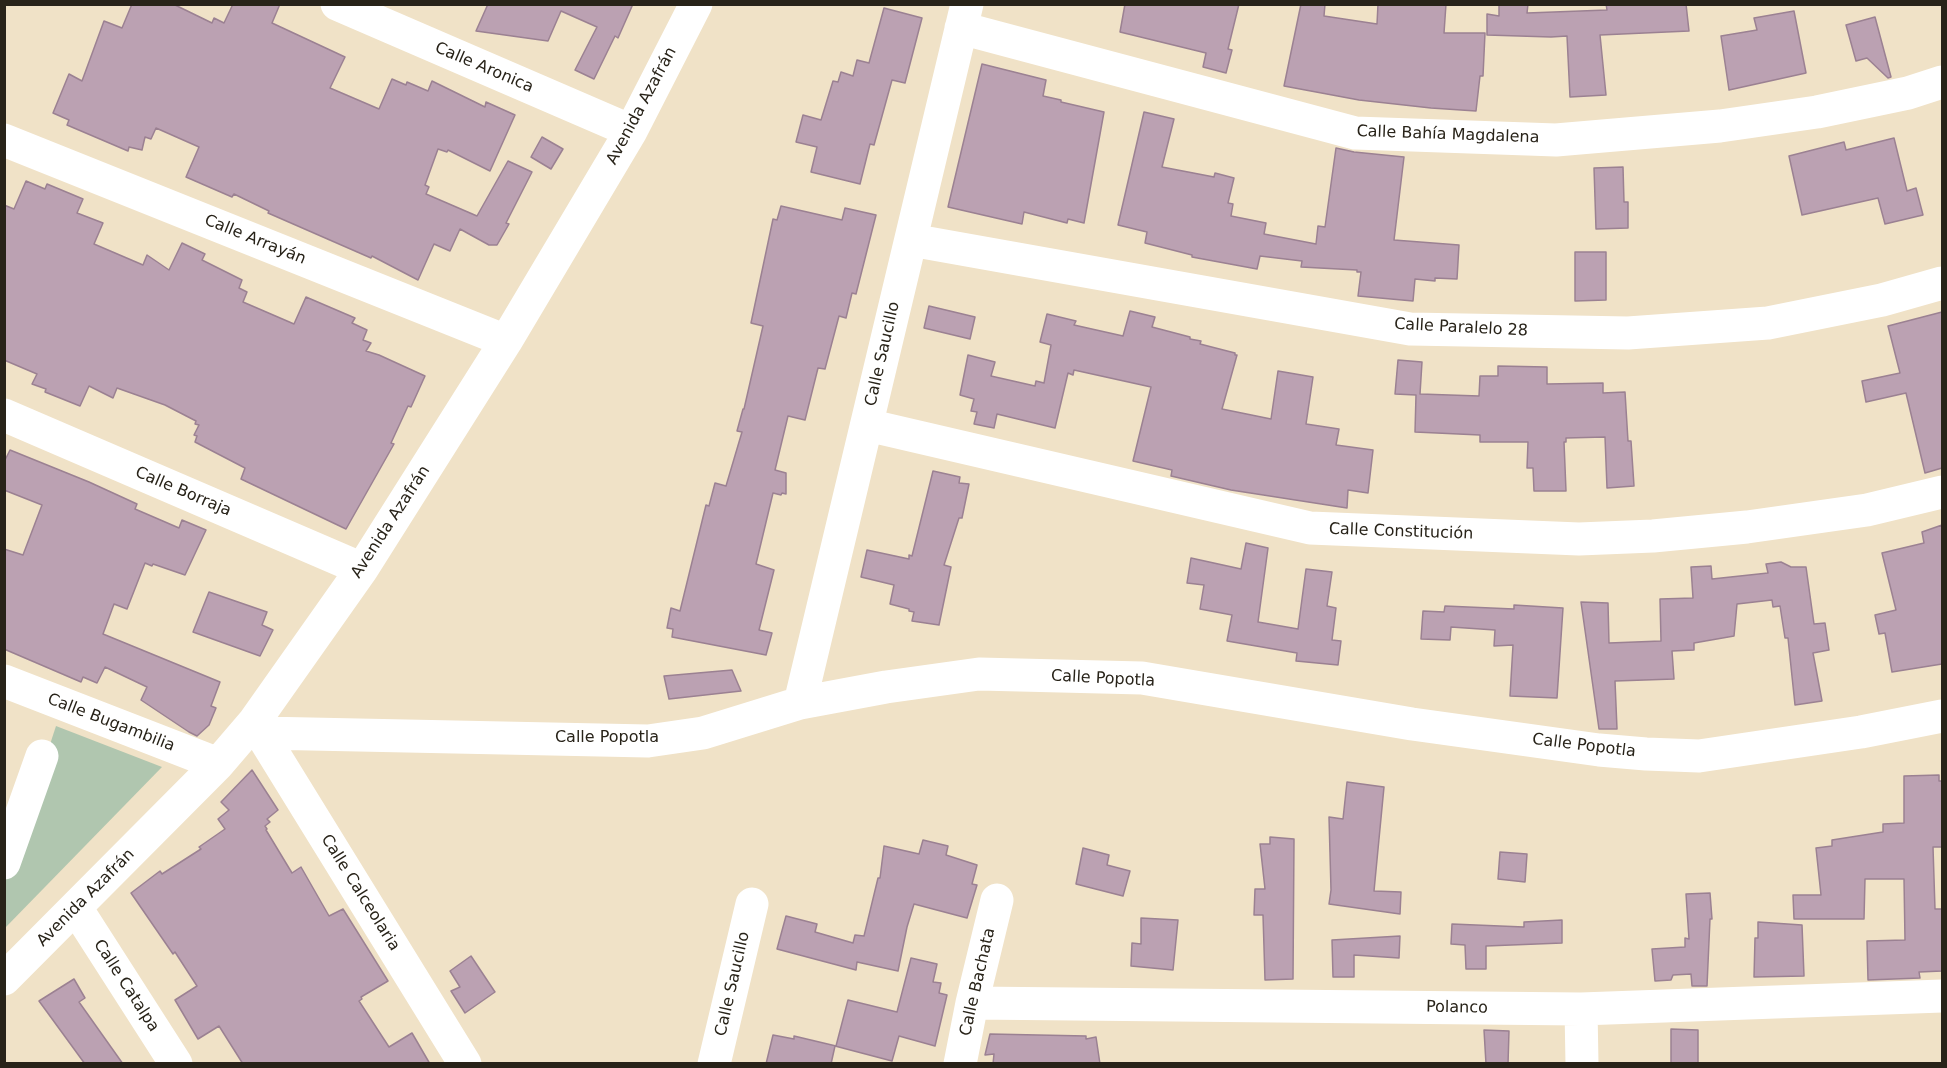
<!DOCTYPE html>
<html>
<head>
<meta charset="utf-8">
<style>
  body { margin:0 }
  #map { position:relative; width:1947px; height:1068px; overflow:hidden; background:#f0e2c7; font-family:"DejaVu Sans",sans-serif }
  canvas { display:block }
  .frame { position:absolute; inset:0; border:6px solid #282319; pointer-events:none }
</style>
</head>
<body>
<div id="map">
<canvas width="1947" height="1068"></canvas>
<div class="frame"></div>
</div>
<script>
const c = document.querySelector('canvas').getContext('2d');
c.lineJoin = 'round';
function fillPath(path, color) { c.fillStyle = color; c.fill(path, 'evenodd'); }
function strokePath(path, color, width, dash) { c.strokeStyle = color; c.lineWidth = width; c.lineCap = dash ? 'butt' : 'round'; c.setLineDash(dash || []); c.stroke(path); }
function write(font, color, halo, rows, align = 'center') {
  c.font = font + ' "DejaVu Sans",sans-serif'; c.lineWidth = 4.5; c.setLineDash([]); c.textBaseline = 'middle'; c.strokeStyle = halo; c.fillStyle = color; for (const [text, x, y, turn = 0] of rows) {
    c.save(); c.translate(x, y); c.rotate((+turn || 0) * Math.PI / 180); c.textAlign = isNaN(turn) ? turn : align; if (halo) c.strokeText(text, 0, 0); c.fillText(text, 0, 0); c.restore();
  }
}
fillPath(new Path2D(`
  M56,726L162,767L5,928V882Z`), '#b0c6af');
const building = new Path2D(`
  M132,4H173L212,23L214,18L224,23L233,4H280L272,23L345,57L330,88L379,109L392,79L406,85L407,82L428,91L432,81L485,107L486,102L515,115L490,171L448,150L447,152L438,149L425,185L429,187L426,194L477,216L508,161L532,172L506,223L509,224L497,245H489L460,229L450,251L434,244L418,280L372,256L371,258L268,213L269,211L234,194L232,197L186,177L199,147L156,128L151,139L145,137L142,150L129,147L128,151L67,125L69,120L53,113L69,74L82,81L104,21L122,28Z
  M488,4H633L618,38L615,36L594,79L575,70L597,27L561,11L548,41L476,31Z
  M1125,4H1239L1228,49L1232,50L1226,73L1203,67L1206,53L1120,32Z
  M1301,4H1325L1324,16L1377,24L1378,4H1446L1444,33H1485L1483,76H1480L1476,111L1431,108L1359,100L1284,86Z
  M1499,4H1528L1527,13L1607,10L1606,4H1686L1689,31L1600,35L1606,95L1570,97L1567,36L1551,37L1487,35V14L1499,16Z
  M884,8L922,18L905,83L892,80L874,145L870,144L860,184L811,172L817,147L796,142L803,115L821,120L833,81L838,82L841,72L853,76L857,60L869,63Z
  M1794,11L1806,73L1729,90L1721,36L1757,30L1754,18Z
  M1875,17L1891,77L1888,78L1867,58L1856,61L1846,25Z
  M982,64L1046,80L1043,96L1061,100V102L1104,112L1084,223L1068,219L1067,223L1024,212L1022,224L948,207Z
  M1144,112L1174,119L1162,167L1214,177L1215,173L1234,178L1228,203L1233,204L1231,216L1266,223L1264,234L1316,244L1318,226L1325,227L1336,148L1354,152L1404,157L1394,240L1459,245L1457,279L1435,278V281L1415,279L1413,301L1358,296L1361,272H1357V270L1301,267L1302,261L1260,256L1257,269L1192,257V255L1145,243L1147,232L1118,225Z
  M542,137L563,149L551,169L531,157Z
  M1894,138L1907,191L1916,188L1923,215L1885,224L1878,198L1802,215L1789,156L1844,142L1846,150Z
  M1623,167L1624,202H1628V228L1596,229L1594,168Z
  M26,181L45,189L47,184L83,199L77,213L103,223L94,244L143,265L147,255L169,270L182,243L205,254L202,260L242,280L239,288L247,292L243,302L294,324L306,297L355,318L352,323L367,330L363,340L371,343L366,351L379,355L425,376L411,407L408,406L391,443L394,444L346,529L241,479L245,468L195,442L197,436L194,435L199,425L195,424L196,421L165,405L117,388L113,398L89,386L80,406L45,392L46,389L32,384L37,374L4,360V205L14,209Z
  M781,206L842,220L845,208L876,215L856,294L852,293L846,318L839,316L825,369L818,368L805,420L788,416L775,470L786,473V494L782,493L781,495L773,493L756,564L774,570L759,630L772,633L766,655L672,637L673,629L667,628L671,608L680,611L706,505L709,506L715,483L726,486L742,432L737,431L743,409H744L763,326L751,323L773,219L777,220Z
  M1575,252H1606V300L1575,301Z
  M929,306L975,317L970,339L924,328Z
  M1130,311L1155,317L1152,327L1190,337V339L1201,341L1200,344L1235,353V355H1237L1222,409L1271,419L1278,371L1313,377L1306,424L1339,429L1336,445L1373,450L1368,493L1348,490L1347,508L1231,490L1171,476L1172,470L1133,461L1151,387L1074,370L1073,375L1068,373L1055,428L997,414L994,428L974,424L977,412L971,411L974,399L960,395L968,355L995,362L991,376L1035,386L1036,381L1044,383L1051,345L1040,342L1047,314L1076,321L1074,325L1123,336Z
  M1942,312V468L1925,473L1906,393L1866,402L1862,381L1900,373L1888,326Z
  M1398,360L1422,362L1420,394L1479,396L1480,376H1498V366L1547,367V384L1603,383V393L1625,392L1628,441H1631L1634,486L1607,488L1605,437L1566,438V442H1564L1566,491H1534L1533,468H1527L1528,442H1480V435L1415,432L1416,395L1395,394Z
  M10,450L89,482L137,504L135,509L179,528L182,520L206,530L185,575L153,564L152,566L145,563L127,609L114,604L103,634L220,682L211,706L216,708L209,725L197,736L189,732L141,700L147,687L105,667L97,683L83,677L81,682L4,649V549L23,555L42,505L4,490V462Z
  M933,471L960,477L959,483L969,484L962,518H959L944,565L951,567L939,625L912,621L914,612L909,611V609L890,604L894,585L861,577L867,550L909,559V555L912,556Z
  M1942,525V664L1892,672L1885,633L1879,634L1875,615L1896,610L1882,553L1924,543L1922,532Z
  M1246,543L1268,548L1258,622L1298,629L1306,569L1332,572L1327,606L1336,608L1332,640L1341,641L1338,665L1296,661L1297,653L1227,641L1232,615L1200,609L1204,585L1187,583L1191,558L1241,569Z
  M1781,562L1791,567H1806L1814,624L1825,623L1829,650L1813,653L1822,701L1795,705L1788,638H1785L1780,606L1773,607L1772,600L1737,604L1734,636L1694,643V650L1672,651L1674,679L1615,681L1617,729H1599L1581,602L1608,603L1609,643L1661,641L1660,599L1693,598L1691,567L1711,566L1712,579L1768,573L1766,564Z
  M209,592L267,612L262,625L273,630L260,656L193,632Z
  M1514,605L1563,608L1557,698L1510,696L1513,645L1494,646L1495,630L1451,627L1450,640L1421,639L1423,611L1444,612L1445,606L1514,609Z
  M732,670L741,691L669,699L664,676Z
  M252,770L278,810L267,819L270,822L265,826L267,829L266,830L292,873L301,867L329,916L343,909L388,981L361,997L362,999L359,1001L389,1047L412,1033L430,1064H243L219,1026L198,1039L175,1000L197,986L175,952L173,954L131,893L160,871L162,874L201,849L199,847L225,829L218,819L229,810L221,802Z
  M1939,775V781H1942V847H1933L1935,909H1942V971L1919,972L1920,978L1868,980L1867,941L1905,940L1904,879H1865L1864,919H1794L1793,895H1821L1816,848L1832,846V840L1883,832V824L1904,823V776Z
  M1347,782L1384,787L1374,891L1401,892L1400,914L1329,904L1331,890L1329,817L1343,819Z
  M1270,837L1294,839L1293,979L1265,980L1263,915H1254L1255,889H1265L1260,844H1270Z
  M923,840L948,846L946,855L977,865L972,884L977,885L967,918L914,904L907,927L898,971L857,962L856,970L777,949L786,916L817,924L815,932L853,943L855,935L864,936L878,878H880L884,846L919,854Z
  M1083,848L1109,855L1107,865L1130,871L1123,896L1076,884Z
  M1500,852L1527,854L1525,882L1498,879Z
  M1710,893L1712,919H1710L1707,986H1692L1691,974L1673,975L1671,980L1655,981L1652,949L1685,947V938L1689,939L1686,894Z
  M1141,918L1178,920L1173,970L1131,966L1132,943L1141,944Z
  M1562,920V943L1486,946V969H1466L1465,945L1451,944L1452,924L1524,927V922Z
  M1758,922L1802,925L1804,976L1754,977L1755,938H1758Z
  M1400,936L1399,958L1354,955V977H1333L1332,940Z
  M471,956L495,992L465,1013L451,991L460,987L450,971Z
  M911,958L937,964L933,982L941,983L939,993L947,995L935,1046L899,1036L892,1061L835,1046L831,1064H766L773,1035L794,1039V1036L836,1046L848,1000L897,1012Z
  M74,979L85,998L79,1002L123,1064H85L39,1001Z
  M1671,1029L1698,1030V1064H1671Z
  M1484,1030L1509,1031L1508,1064H1486Z
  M990,1034L1086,1036V1039L1096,1037L1100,1064H993L994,1054L985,1055Z`);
fillPath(building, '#bba1b2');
strokePath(building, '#9b8192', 1.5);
strokePath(new Path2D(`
  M337,4L631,131
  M961,28L1355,133L1556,140L1720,126L1817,112L1908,93L1942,82
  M4,140L506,341
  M911,240L1410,329L1628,333L1768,323L1882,300L1942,283
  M4,415L362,569
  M867,425L1310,528L1579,539L1653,536L1747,527L1867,510L1942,492
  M4,681L218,764
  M800,703L967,4
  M254,722L465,1064
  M262,733L648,741L703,733L800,703L886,687L979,674L1142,678L1412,724L1599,750L1646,754L1699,756L1861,732L1942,716
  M4,863L42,756
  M76,908L176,1064
  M4,979L218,764L254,722L362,569L506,341L631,131L696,4
  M972,1003L1581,1009L1942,996
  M1581,1009L1582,1064
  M714,1064L752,904
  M960,1064L972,1003L997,900`), '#fff', 33);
write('16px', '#282319', '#fff', [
  ["Calle Aronica",484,68,23],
  ["Avenida Azafrán",642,106,-62],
  ["Calle Bahía Magdalena",1448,135,2],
  ["Calle Arrayán",255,240,22],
  ["Calle Paralelo 28",1461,328,3],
  ["Calle Saucillo",883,354,-77],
  ["Calle Borraja",183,492,23],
  ["Avenida Azafrán",391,522,-57],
  ["Calle Constitución",1401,532,2],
  ["Calle Popotla",1103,679,3],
  ["Calle Bugambilia",111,723,21],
  ["Calle Popotla",607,738],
  ["Calle Popotla",1584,746,7],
  ["Calle Calceolaria",360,893,58],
  ["Avenida Azafrán",86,898,-45],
  ["Calle Bachata",978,982,-77],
  ["Calle Saucillo",733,984,-77],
  ["Calle Catalpa",126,986,57],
  ["Polanco",1457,1008,1]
]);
</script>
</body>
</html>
